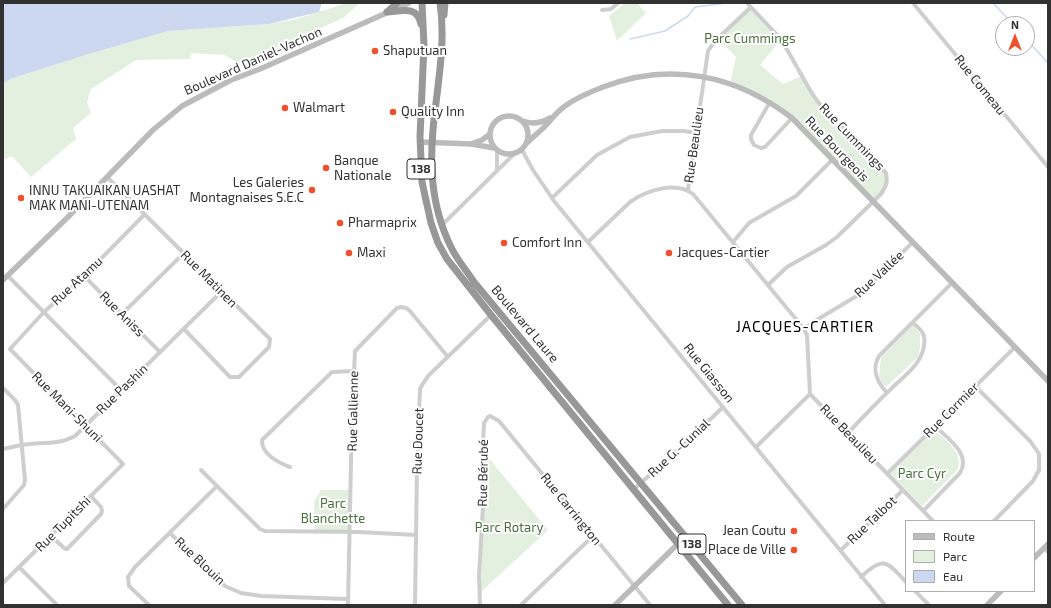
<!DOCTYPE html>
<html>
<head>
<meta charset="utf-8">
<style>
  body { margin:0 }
  #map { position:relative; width:1051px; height:608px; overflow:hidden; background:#fff; font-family:"Exo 2",sans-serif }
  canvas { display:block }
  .frame { position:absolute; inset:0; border:4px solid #313131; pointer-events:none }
  .legend { position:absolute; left:905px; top:520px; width:130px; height:72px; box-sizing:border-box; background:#fff; border:1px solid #adadad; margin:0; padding:5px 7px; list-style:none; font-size:12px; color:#313131 }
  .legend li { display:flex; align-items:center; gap:8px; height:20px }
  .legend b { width:20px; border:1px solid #adadad }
  .north { position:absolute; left:995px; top:16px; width:40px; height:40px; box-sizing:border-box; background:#fff; border:1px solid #adadad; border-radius:50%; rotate:0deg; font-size:11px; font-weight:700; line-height:16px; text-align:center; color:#313131 }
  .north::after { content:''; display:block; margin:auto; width:14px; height:18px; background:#f1502b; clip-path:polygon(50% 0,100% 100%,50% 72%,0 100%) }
</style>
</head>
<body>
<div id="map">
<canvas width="1051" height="608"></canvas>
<div class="frame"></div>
<ul class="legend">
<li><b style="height:5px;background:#bbb"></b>Route</li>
<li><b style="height:11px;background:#e3efdf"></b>Parc</li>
<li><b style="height:11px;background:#cbd8ef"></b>Eau</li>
</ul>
<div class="north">N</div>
</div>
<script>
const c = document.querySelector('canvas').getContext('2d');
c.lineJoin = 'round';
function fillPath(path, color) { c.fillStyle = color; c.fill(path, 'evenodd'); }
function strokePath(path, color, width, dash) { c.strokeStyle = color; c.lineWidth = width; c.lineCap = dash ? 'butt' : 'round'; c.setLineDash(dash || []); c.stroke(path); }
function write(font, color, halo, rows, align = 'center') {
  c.font = font + ' "Exo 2",sans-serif'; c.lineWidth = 4; c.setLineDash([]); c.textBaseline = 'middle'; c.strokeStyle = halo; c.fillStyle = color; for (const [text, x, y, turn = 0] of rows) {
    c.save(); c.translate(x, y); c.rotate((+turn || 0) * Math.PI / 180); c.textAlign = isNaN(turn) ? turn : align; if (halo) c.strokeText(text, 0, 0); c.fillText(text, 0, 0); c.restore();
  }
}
fillPath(new Path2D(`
  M347,3H360L343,18L240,64L224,55L191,53L190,59L136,60L91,89L87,102L91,113L73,128L76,139L31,177L12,156L3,160V84L10,79L89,54L168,31L269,24L293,20Z
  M625,3H637L646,13L617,41L609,16Z
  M751,7L781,39L760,65L783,84L802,76L814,97L886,173L887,186L873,201L792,118L730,84L736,57L718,38Z
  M913,325L920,334V348L918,357L886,387L882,383L879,376L881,358Z
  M934,430C946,441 963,451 958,469L922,506L891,474Z
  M483,451L548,530L481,592Z
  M321,490H351L349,533L315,532L314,502Z`), '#e3efdf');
fillPath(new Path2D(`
  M3,3H322L319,12L269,24L168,31L89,54L10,79L3,84Z`), '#cbd8ef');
strokePath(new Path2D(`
  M797,3H818
  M993,3L1013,24
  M630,39L665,31L688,16L695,7L727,3
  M1027,40L1048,63`), '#cbd8ef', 1.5);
strokePath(new Path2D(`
  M747,3L781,39L810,90L818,102L886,173C888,183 886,186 881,194L837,237L826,245L787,267L768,285
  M913,3L1048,167
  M602,10L611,9L618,3
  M770,102L751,135V139L754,145L761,148L765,147L792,118
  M522,150L533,170L554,201L885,605
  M497,151V170
  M107,177L270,339L269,347L239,377H230L184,329
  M688,190L708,51L714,42L751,7
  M552,198L597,155L630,137L662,131H684L696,133
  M442,225L513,155
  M588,242L630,202C647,190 676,181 693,194L804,329L807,335L810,394L933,521
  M733,242L749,223L796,196L832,160
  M7,275L121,390
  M84,276L160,352
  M122,314L184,253
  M804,329L815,321L860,294L913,242
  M975,386L1031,442L1039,454V470L1033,481L994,521
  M3,388L15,400L18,405L25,480L24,485L3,509
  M887,393C877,382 871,370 879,356L952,283
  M848,433C862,418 876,403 891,389C904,376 921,365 924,346C926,335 922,330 913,323
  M756,447L810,394
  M3,449C9,448 15,446 22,445C40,442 59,445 75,436L222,291
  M290,467C279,463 261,454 262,440L332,372L353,371
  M201,470L260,529L265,531L359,532L416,535
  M887,474L1015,347
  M634,489L690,439L723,407
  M923,511L960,473C972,454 947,438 935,426
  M170,533L216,578L225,586L241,593L261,596L348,599
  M51,536L64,548L67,549L101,514L102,511L101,507L91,496
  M1044,548L1048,552
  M841,550L903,490
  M19,567L57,605
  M861,577C884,555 887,562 906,582
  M3,583L123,464L10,349L44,312L84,276L145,214
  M915,591L929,605
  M149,605L129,586L128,577L135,567L217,486
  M348,605L352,415L355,351L397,308L401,307L406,308L409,310L448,357
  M415,605L417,467L420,389L422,385L429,375L491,315
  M480,605L479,576L483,506V445L484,423L488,417L490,416L499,421L650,605
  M521,605L593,536`), '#cecece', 4);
strokePath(new Path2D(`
  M490 135a19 19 0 1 1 38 0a19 19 0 1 1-38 0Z
  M523,121C533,125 541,123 550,118
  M420,142L471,144L494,148
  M528,142C534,136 542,130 548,123C553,117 558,111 565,106C576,98 590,92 603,87C670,61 736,75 792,118L1048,381
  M471,144L482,140L490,134
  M3,280L68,217L153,130L182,106L231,80L260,69L409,3
  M1034,558L1048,544
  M615,605L686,536
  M987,605L1001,591`), '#bbb', 5.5);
strokePath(new Path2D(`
  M422,3L424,45L420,137L422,182L431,223L438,243L447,259L491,315L728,605
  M440,3C445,36 440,70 436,103C429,154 428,202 452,249C458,261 467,271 474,282L742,605
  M387,12C402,11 417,5 421,24
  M387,12L397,3
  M444,15L445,3`), '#989898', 7);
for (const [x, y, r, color] of [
  [375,51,4,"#f1502b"],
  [285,108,4,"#f1502b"],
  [393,112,4,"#f1502b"],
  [326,168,4,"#f1502b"],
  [312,190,4,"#f1502b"],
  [21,198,4,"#f1502b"],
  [340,223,4,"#f1502b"],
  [504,243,4,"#f1502b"],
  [349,253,4,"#f1502b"],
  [669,253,4,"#f1502b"],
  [794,531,4,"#f1502b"],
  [794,550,4,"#f1502b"]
]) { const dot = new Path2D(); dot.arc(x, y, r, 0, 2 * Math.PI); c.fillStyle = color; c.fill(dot); strokePath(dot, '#fff', 1.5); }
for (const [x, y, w] of [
  [421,169,28],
  [692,544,28]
]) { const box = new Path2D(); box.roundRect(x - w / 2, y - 10, w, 20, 3); c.fillStyle = '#fff'; c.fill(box); strokePath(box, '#313131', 1); }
write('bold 12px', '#313131', null, [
  ["138",421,169],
  ["138",692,544]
]);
write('13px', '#46713b', '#fff', [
  ["Parc Cummings",750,39],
  ["Parc Cyr",922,474],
  ["Parc",333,504],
  ["Blanchette",333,519],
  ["Parc Rotary",509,528]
]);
write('13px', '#313131', '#fff', [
  ["Shaputuan",383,51],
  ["Walmart",293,108],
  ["Quality Inn",401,112],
  ["Banque",334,161],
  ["Nationale",334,176],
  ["Les Galeries",304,183,"right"],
  ["Montagnaises S.E.C",304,198,"right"],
  ["INNU TAKUAIKAN UASHAT",29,191],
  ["MAK MANI-UTENAM",29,206],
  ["Pharmaprix",348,223],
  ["Comfort Inn",512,243],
  ["Maxi",357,253],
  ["Jacques-Cartier",677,253],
  ["Jean Coutu",786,531,"right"],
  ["Place de Ville",786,550,"right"]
], 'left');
write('13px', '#313131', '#fff', [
  ["Boulevard Daniel-Vachon",253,61,-24],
  ["Rue Comeau",980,85,51],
  ["Rue Cummings",852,137,46],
  ["Rue Beaulieu",694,145,-82],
  ["Rue Bourgeois",837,149,46],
  ["Rue Vallée",879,274,-43],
  ["Rue Matinen",209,279,45],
  ["Rue Atamu",77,281,-43],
  ["Rue Aniss",122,314,45],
  ["Boulevard Laure",525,324,50],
  ["Rue Giasson",709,373,51],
  ["Rue Pashin",122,389,-44],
  ["Rue Mani-Shuni",67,407,45],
  ["Rue Cormier",951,410,-45],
  ["Rue Gallienne",353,411,-89],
  ["Rue Beaulieu",849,434,46],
  ["Rue Doucet",418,441,-88],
  ["Rue G.-Cunial",679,448,-43],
  ["Rue Bérubé",483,473,-89],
  ["Rue Carrington",571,509,51],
  ["Rue Talbot",872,520,-44],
  ["Rue Tupitshi",63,524,-45],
  ["Rue Blouin",200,561,43]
]);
c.letterSpacing = '1px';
write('15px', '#000', '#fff', [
  ["JACQUES-CARTIER",805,327]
]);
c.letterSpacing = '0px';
</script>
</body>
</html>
